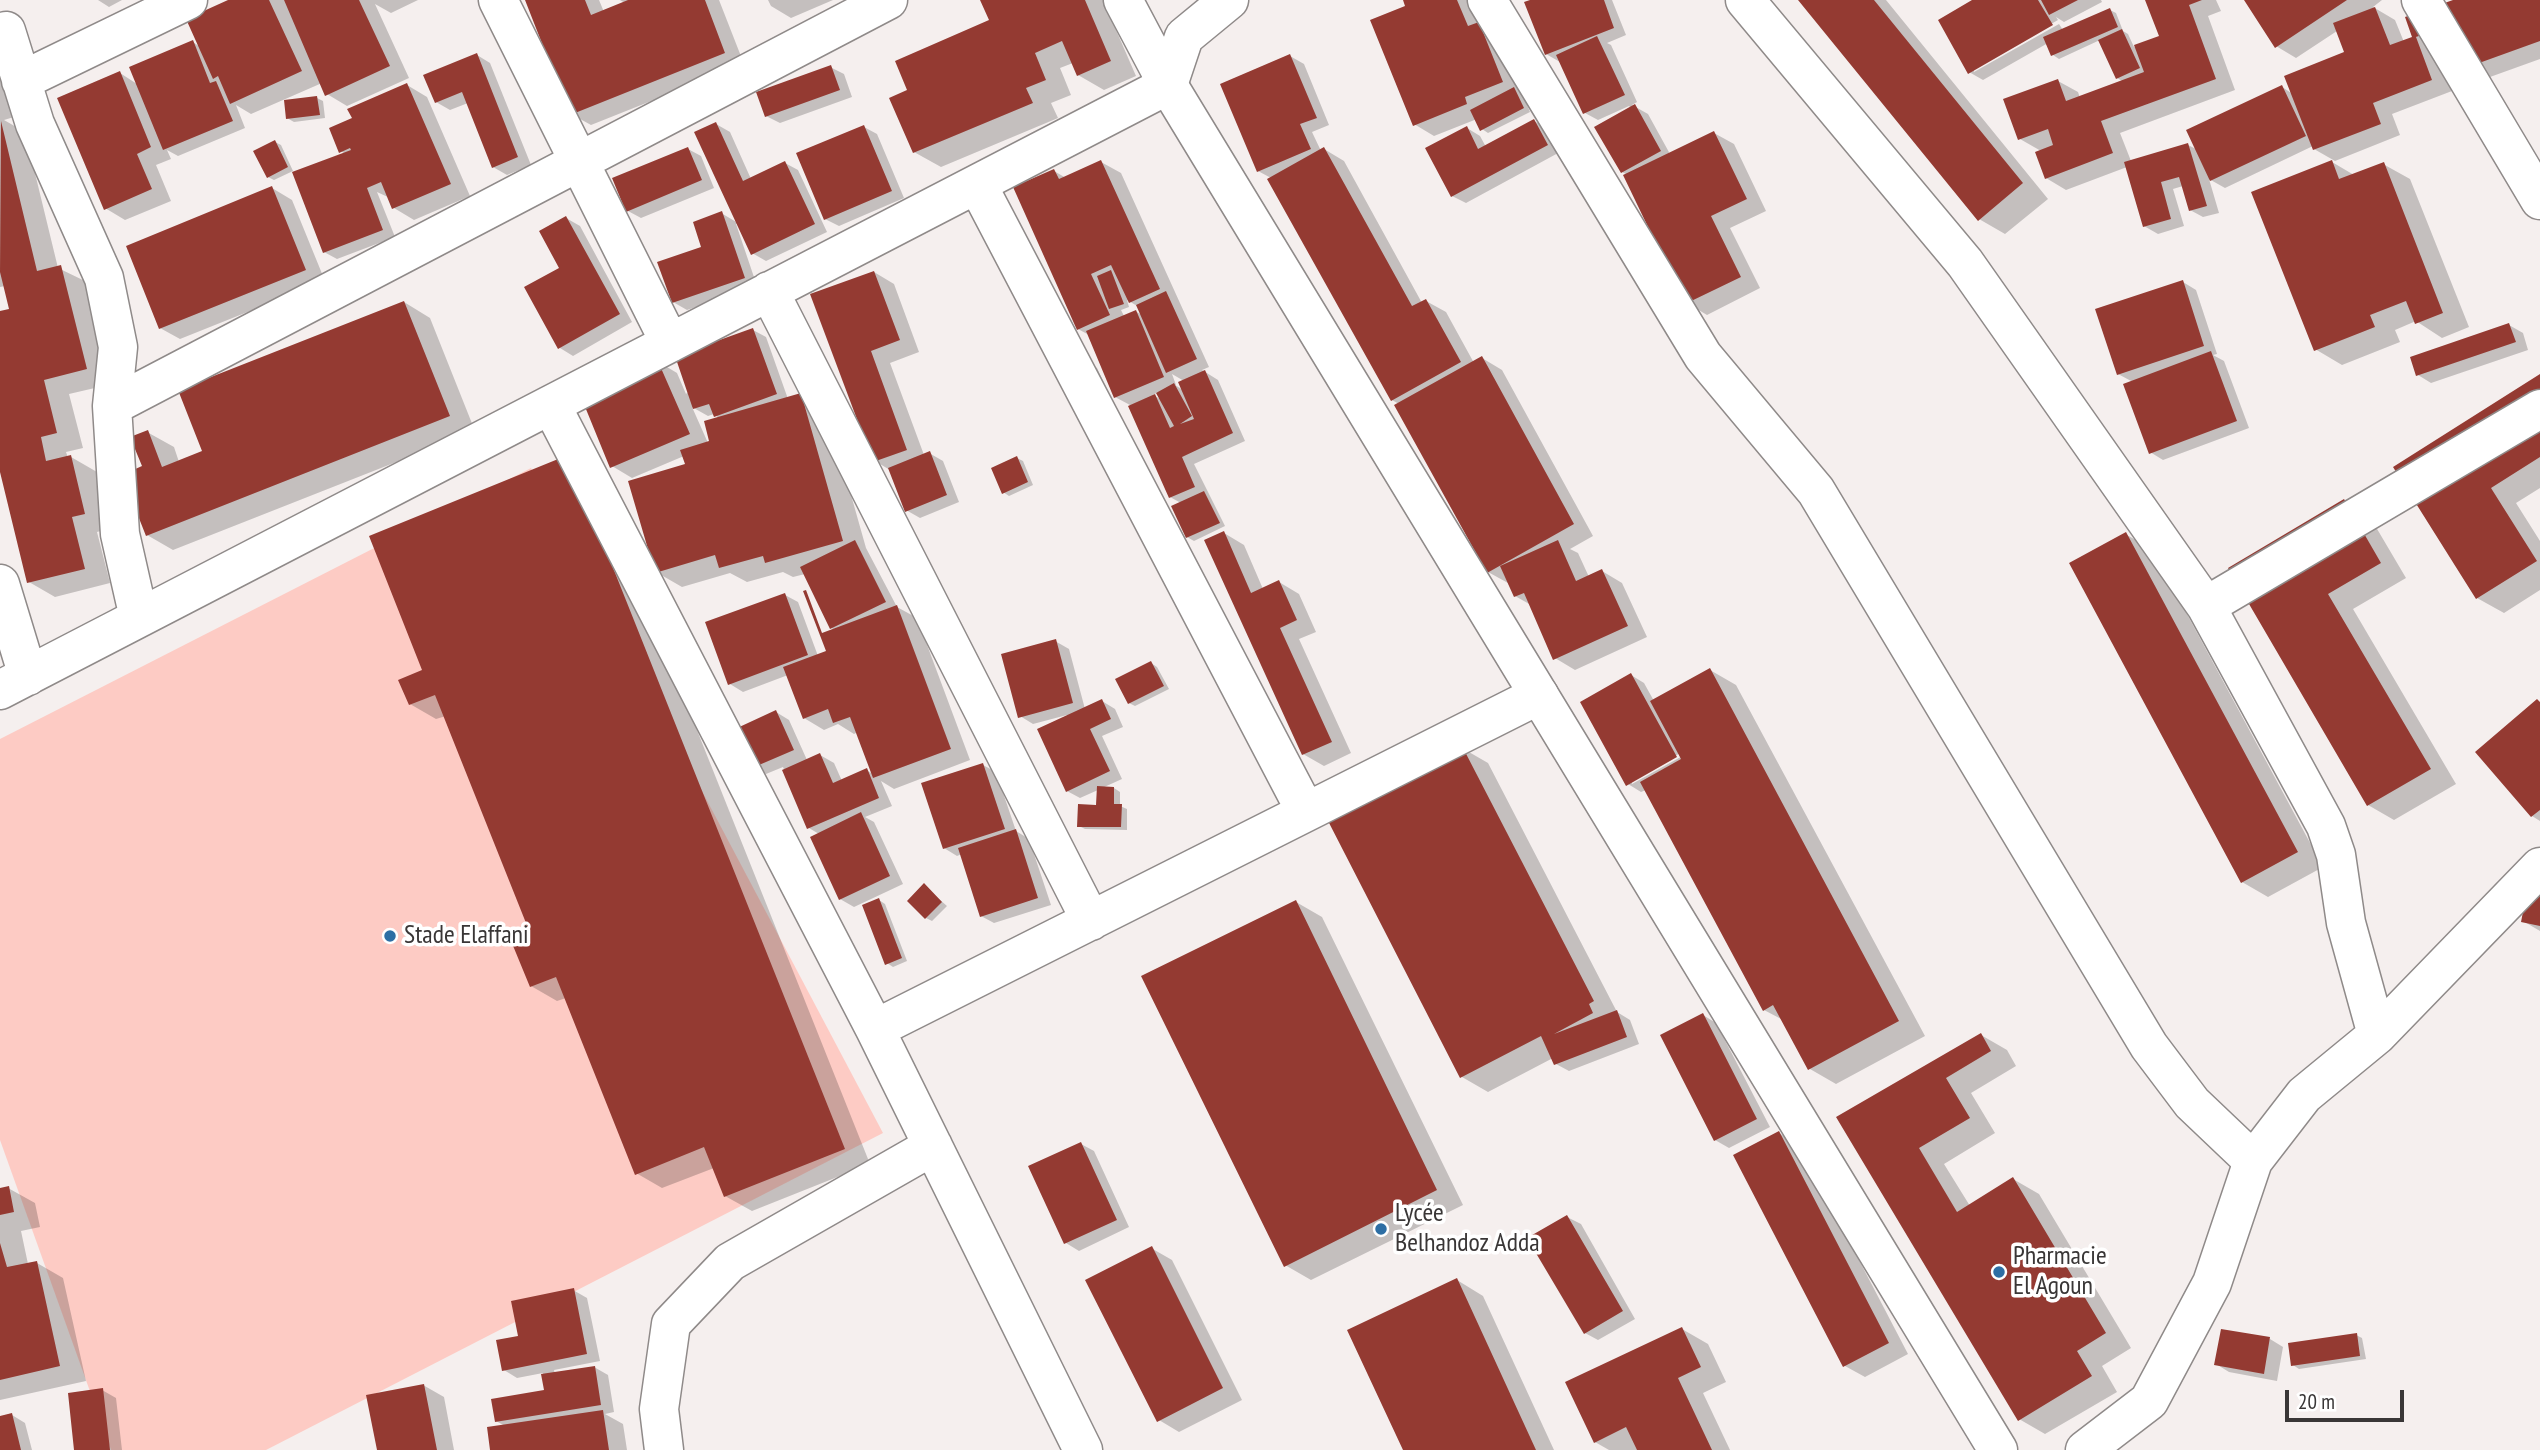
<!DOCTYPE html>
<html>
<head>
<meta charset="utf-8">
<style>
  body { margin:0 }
  #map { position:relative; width:2540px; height:1450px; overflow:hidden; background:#f5efee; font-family:"PT Sans Narrow",sans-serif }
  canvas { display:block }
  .scale { position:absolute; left:2285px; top:1390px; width:119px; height:32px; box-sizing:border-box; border:4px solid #393636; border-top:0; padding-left:9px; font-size:21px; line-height:24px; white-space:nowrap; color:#393636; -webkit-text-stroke:5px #fff; paint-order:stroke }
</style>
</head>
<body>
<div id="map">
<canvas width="2540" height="1450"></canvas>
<div class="scale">20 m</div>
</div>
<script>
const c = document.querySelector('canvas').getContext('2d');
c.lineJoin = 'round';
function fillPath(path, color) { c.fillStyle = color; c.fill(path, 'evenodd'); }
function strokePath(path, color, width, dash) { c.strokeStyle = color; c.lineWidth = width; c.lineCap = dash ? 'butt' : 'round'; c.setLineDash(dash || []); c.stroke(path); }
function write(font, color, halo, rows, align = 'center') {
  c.font = font + ' "PT Sans Narrow",sans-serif'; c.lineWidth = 7; c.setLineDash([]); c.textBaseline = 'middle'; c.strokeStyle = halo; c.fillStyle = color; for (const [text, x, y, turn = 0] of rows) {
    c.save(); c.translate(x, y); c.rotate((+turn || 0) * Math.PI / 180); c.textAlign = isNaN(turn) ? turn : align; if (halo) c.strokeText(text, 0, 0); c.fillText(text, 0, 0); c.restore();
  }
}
fillPath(new Path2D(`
  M531,468L883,1133L266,1450H111L0,1140V739Z`), '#fdcbc4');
fillPath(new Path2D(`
  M98,0H122L109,7Z
  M232,0H418L391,13L375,4L409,78L347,106L327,94L322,83L251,114L236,105L245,128L178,156L167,150L171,159L156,165L171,201L125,220L105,208L120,73L137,84L193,42L200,47Z
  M527,0H599L604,12L625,3L620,0H719L744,64L591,125L571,114Z
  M768,0H833L791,18L771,6Z
  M982,0H1103L1136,76L1104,90L1078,75L1073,63L1060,68L1071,95L1051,103L1058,118L941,167L914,152L992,21Z
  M1404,0H1472L1522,93L1530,112L1488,133L1482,129L1477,119L1434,136L1414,124L1407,7Z
  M1535,0H1612L1626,35L1607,43L1611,45L1637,102L1632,105L1648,114L1670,154L1714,133L1734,144L1766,211L1730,228L1760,288L1707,315L1687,303L1626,174L1622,172L1631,108L1629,106L1598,120L1585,113L1560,62L1546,54Z
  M1801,0H1886L2048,199L2005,234L1979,219Z
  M1976,0H2101L2102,2L2064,22L2056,17L2058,20L1974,68V72L2059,24L2063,30L2110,10L2116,13L2123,31L2128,34L2134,47L2161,37L2151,0H2216L2221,11L2208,16L2235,90L2120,133L2131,161L2188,145L2198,150L2282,87L2293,94L2346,53L2337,31L2296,58L2276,46L2246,0H2382L2373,7L2395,20L2404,42L2415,38L2458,0H2540V59L2490,77L2435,49L2452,91L2392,114L2400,135L2335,161L2314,149L2313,146L2225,188L2209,179L2219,213L2203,217L2190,210L2183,186L2173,189L2184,226L2158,234L2144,226L2127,167L2066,190L2046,178L2041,151L2020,139L2058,81L2078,92L2080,98L2124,82L2117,78L2100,40L2059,59L2053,55L2048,43L1983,80L1969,72Z
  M477,55L490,63L531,165L507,175L493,167L468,103L450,110L436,102Z
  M1290,56L1304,64L1329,125L1312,132L1321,151L1324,149L1344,161L1422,303L1426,301L1446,312L1474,363L1482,358L1502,370L1593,536L1570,549L1578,553L1589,577L1602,571L1622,583L1647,637L1575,670L1555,658L1531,605L1515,596L1508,583L1488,572L1399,404L1392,400L1271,178L1258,171Z
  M0,67L14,117L4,120L25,132L58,268L87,282L112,384L69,394L83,448L66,452L68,458L71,457L97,472L111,528L97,532L110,583L55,597L29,582L0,465V313L11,310L5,286L0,287Z
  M830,67L844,74L852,97L780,123L766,116Z
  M407,85L427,97L470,196L414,220L394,208L390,198L377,192L395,237L337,259L324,252L345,154L341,151L354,119Z
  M317,98L323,101L325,118L294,122L287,118Z
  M1534,121L1547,128L1560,152L1466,203L1452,196L1467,128L1480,136L1486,147Z
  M716,124L730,132L751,179L785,163L798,170L827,232L766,261L752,253Z
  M864,127L877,134L904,198L839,226L825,219Z
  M275,142L281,145L293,171L274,180L268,177Z
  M688,149L701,156L714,188L641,218L628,211Z
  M1101,162L1121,173L1209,367L1202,370L1218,380L1245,441L1194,464L1225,526L1194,541L1187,537L1181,503L1170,497L1130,405L1115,397L1089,335L1078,329L1054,171L1066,178ZM1127,300L1139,307L1142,315L1135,311L1124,316L1121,310L1129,307ZM1172,374L1184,381L1183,390L1175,385H1176ZM1158,392L1162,400L1153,395Z
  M2332,162L2354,175L2383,164L2410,179L2469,327L2442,338L2416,321L2395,330L2400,342L2342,365L2315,349Z
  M272,188L292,200L325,281L180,339L160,328Z
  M721,213L738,223L736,224L757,286L687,310L673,302Z
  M566,218L580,226L632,322L573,356L560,348L562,268Z
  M874,272L894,284L919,352L890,363L924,455L929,453L943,461L959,502L920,518L906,510L890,470L875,461L812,295Z
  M2183,282L2196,290L2217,354L2213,355L2224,361L2249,428L2163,460L2150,452L2133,382L2118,374Z
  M404,302L430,318L475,431L173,550L147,535L144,467L147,432L174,447L179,462L204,452Z
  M2509,325L2523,333L2528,350L2431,383L2418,375Z
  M753,330L766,337L788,399L801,395L827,410L866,548L897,607L917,618L970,760L894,789L881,781L892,806L865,817L874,822L903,884L854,907L840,899L819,834L809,828L783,767L766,774L753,767L776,712L789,720L807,760L820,755L834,763L842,781L866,770L873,774L858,732L854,734L838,724L824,730L804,718L788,675L743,692L730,684L785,595L798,602L818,656L828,652L835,630L831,628L805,574L793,577L783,572L747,582L730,573L682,587L656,572L687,466L684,456L632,478L612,466L657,361L677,373L686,394ZM692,407L708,416L714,414L720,419L711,443H708Z
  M1091,364L1097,368L1127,432Z
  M2540,376V488L2516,503L2540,541V590L2504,613L2477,598L2396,468Z
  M1017,458L1023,461L1033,485L1009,496L1003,492Z
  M594,472L870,1164L752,1211L725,1196L714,1168L662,1188L636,1173L566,998L557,1001L531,986V929L446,716L436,719L410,704L425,671Z
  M2370,517L2406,578L2353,609L2456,784L2394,820L2368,805L2230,569Z
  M1224,533L1244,545L1263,589L1279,582L1299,594L1316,632L1299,639L1351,753L1324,766L1303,754Z
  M2125,534L2152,549L2323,867L2268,897L2242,882Z
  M1055,641L1069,649L1085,709L1102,701L1115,709L1123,727L1102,736L1122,779L1102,788H1114L1120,792V806L1127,809V830L1085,829L1079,826L1098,807V790L1080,798L1067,791V715L1033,724L1020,716Z
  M1151,663L1157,667L1169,689L1135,706L1129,703Z
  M1710,670L1736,685L1925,1036L1836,1084L1810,1069L1783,1020L1764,1010L1646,790L1641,792L1628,784L1631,675L1644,683L1654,701ZM1684,751L1686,754L1632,784V780Z
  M2540,702V821L2532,816Z
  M1462,748L1488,763L1617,1012L1630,1020L1639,1044L1569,1071L1556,1064L1553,1058L1488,1092L1462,1077Z
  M983,765L996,772L1016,831L1029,839L1051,905L994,923L981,916L962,854L957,856L944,848Z
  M2540,870V931L2523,921Z
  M924,886L947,906L932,921L926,918Z
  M879,900L885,904L907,961L893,967L887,963Z
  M1296,902L1322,917L1463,1205L1311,1280L1285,1265Z
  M1703,1015L1716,1023L1770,1127L1729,1148L1715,1140Z
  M1981,1035L2007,1050L2016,1066L1971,1093L1995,1133L1944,1164L1970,1206L2013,1179L2039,1194L2131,1348L2102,1366L2117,1392L2045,1434L2019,1419L1839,1117Z
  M1779,1133L1799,1145L1908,1354L1865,1377L1845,1366Z
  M1081,1144L1094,1151L1129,1227L1079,1251L1066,1243Z
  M8,1188L35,1203L40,1227L21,1231L28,1264L37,1263L63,1278L86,1381L0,1400V1190Z
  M1567,1217L1581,1224L1635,1319L1598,1340L1585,1333Z
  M1151,1248L1172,1260L1242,1400L1179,1432L1159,1420Z
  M1457,1280L1483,1296L1554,1450H1405Z
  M573,1290L587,1298L600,1361L554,1370L555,1374L594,1367L608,1375L614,1412L605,1414L623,1424L627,1450H491L505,1426L496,1421L546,1392L543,1373L517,1378L504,1370L520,1337Z
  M1682,1329L1708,1344L1726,1382L1703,1393L1730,1450H1609L1595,1442Z
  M2356,1335L2362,1338L2366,1359L2299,1369L2293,1365Z
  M2270,1339L2283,1347L2277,1381L2229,1372L2216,1364Z
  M423,1385L444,1397L454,1450H379Z
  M102,1390L116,1398L122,1450H76Z
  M12,1415L25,1423L32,1450H0V1418Z`), '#0003');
fillPath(new Path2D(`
  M228,0H269L302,71L230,104L218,76L213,79L186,19Z
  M284,0H359L390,66L325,96Z
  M525,0H585L591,15L628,0H705L725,53L570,115Z
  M980,0H1085L1111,61L1077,76L1062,41L1035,53L1046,80L1026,88L1033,103L913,153L889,98L907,90L895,61L989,20Z
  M1403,0H1457L1468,26L1479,22L1503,82L1465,97L1467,104L1413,126L1370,20L1405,6Z
  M1530,0H1604L1614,28L1545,55L1524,2Z
  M1798,0H1874L2023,183L1978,221Z
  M1972,0H2038L2053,25L1968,74L1938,20Z
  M2041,0H2078L2049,15Z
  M2145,0H2202L2189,5L2216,79L2101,121L2113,153L2045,179L2035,152L2053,145L2048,129L2018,140L2003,99L2058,79L2066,101L2144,72L2134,45L2159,36Z
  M2244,0H2347L2275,48Z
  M2453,0H2540V41L2468,67L2452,24L2416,37L2432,80L2373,103L2381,124L2313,150L2284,76L2344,52L2333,23L2375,7L2390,45L2412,37L2405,17Z
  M2110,8L2118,27L2051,56L2043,37Z
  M2122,29L2140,68L2116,79L2098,40Z
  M1597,36L1625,95L1583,114L1556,55Z
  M193,40L210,83L216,81L233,121L163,150L129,67Z
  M477,53L518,157L492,168L462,92L435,103L423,75Z
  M1290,54L1317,118L1300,124L1311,149L1257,172L1220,84Z
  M831,65L840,90L765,117L756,92Z
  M120,71L151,147L137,154L152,189L104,210L57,98Z
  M407,83L451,184L392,209L381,182L367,188L383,230L323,253L292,172L351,150L350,148L339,153L329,128L352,118L347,109Z
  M2282,85L2306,136L2210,181L2186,130Z
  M1514,87L1524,108L1480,131L1470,110Z
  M317,96L320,115L286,119L284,100Z
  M1635,104L1661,151L1621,173L1594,127Z
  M1534,119L1548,145L1451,197L1425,148L1467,126L1478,149Z
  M1,121L37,271L61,265L87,369L44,380L57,433L41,437L46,461L71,455L85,514L72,517L85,569L27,583L0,472V311L9,309L0,272Z
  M716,122L743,181L785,161L815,224L751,255L694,132Z
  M864,125L892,191L824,220L796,153Z
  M1714,131L1747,199L1711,216L1741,277L1685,304L1623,175Z
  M275,140L288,167L267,178L253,151Z
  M2188,143L2207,206L2189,211L2179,177L2161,182L2171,219L2143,227L2124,162Z
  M688,147L702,180L626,212L612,178Z
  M1324,147L1412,306L1426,299L1461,362L1391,401L1267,179Z
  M1101,160L1160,289L1129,303L1111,265L1091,274L1110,315L1077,330L1013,187L1054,169L1059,179Z
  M2332,160L2339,179L2384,162L2443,313L2415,324L2406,301L2370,315L2375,327L2314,351L2251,192Z
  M272,186L306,270L159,329L126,246Z
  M722,211L745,278L672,303L657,262L701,247L693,222Z
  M566,216L620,314L558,349L524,287L559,268L539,231Z
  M1111,270L1124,304L1109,309L1097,276Z
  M874,271L900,340L871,351L907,450L873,462L810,294Z
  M2183,280L2204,346L2117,375L2095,309Z
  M1166,291L1197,359L1166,373L1136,305Z
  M404,301L450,416L146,536L122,475L142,466L130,437L148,430L162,467L202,451L178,390Z
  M1136,310L1164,377L1114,398L1086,331Z
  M2509,323L2516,342L2416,376L2410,357Z
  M753,328L777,394L714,417L709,404L693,409L675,356Z
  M2211,351L2237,421L2149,454L2123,384Z
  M1482,356L1574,524L1487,573L1394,405Z
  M657,359L690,434L610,468L579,392Z
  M1205,370L1233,433L1182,457L1195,487L1169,498L1128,406L1155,394L1170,428L1174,426L1156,393L1174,383L1192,416L1180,424L1194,419L1178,382Z
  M2540,374V457L2491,488L2537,561L2476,599L2393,467Z
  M801,393L843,541L765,563L763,556L719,568L715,555L655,573L628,481L685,464L680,450L709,441L704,421Z
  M930,451L947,495L905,512L888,468Z
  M568,455L845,1149L724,1197L704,1147L635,1175L556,977L530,987L509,936L528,928L435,695L409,705L398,680L422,670L369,536Z
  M1017,456L1028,482L1002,494L991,468Z
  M1204,491L1220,523L1186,538L1171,506Z
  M2344,499L2381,563L2328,594L2431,769L2367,806L2228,568Z
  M1224,531L1251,593L1279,580L1297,620L1280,628L1332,742L1302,755L1204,540Z
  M2126,532L2298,852L2241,883L2069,563Z
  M855,540L886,602L830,629L800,567Z
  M1558,540L1576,581L1602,569L1628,626L1553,660L1524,593L1514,597L1500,566Z
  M806,590L822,633L897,605L951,749L873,778L850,717L833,723L828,709L803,719L783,667L826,651L803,591Z
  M785,593L808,655L728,685L705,622Z
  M1056,639L1073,703L1018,718L1001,654Z
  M1151,661L1164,686L1128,704L1115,679Z
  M1710,668L1899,1021L1808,1070L1773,1005L1763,1011L1640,782L1681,759L1650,701Z
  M1631,673L1677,757L1626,786L1580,702Z
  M1102,699L1111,719L1090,729L1110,771L1066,792L1037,729Z
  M2537,699L2540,702V810L2531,817L2475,752Z
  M776,710L794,750L752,768L735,729Z
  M1462,746L1594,1001L1589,1004L1593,1013L1554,1034L1617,1010L1627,1037L1554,1065L1541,1036L1460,1078L1326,817Z
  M820,753L833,783L867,768L879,798L807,829L782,770Z
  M983,763L1005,829L943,849L921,783Z
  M1097,786L1114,787V804H1122L1121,827H1077L1078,804L1096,805Z
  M861,812L890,876L839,900L810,837Z
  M1016,829L1038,898L980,917L958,848Z
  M2532,866L2540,868V926L2521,922Z
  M924,883L942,902L925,919L907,901Z
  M879,898L902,958L885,965L862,905Z
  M1296,900L1437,1190L1284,1267L1141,976Z
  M1703,1013L1757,1119L1714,1141L1660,1035Z
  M1981,1033L1991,1051L1946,1078L1970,1118L1919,1148L1957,1212L2013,1177L2106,1333L2077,1351L2092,1376L2018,1421L1836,1117Z
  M1779,1131L1889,1343L1843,1367L1733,1155Z
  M1081,1142L1117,1220L1064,1244L1028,1166Z
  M9,1186L14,1212L0,1215V1188Z
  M1567,1215L1623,1311L1584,1334L1527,1238Z
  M0,1243L7,1267L37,1261L60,1366L0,1380Z
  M1152,1246L1223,1388L1157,1422L1085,1280Z
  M1457,1278L1536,1450H1403L1347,1330Z
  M574,1288L587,1354L502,1371L496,1340L518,1336L511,1301Z
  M1682,1327L1701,1367L1678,1378L1712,1450H1637L1626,1427L1594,1443L1565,1382Z
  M2221,1329L2270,1337L2264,1374L2214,1365Z
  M2357,1333L2360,1356L2291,1366L2288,1343Z
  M595,1366L601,1405L495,1422L491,1399L544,1390L541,1374Z
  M424,1384L437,1450H377L366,1395Z
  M103,1388L110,1450H74L68,1393Z
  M603,1410L609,1450H490L487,1427Z
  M12,1413L21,1450H0V1416Z`), '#943a32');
const street = new Path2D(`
  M498,0L670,343
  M1487,0L1703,356L1816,491L2149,1046L2192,1103L2253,1161L2212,1283L2149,1401L2085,1450
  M1745,0L1965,263L2206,606L2326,826L2336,855L2346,923L2377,1035L2304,1095L2253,1161
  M2421,0L2540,200
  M6,31L35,124L104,278L118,347L112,406L120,534L139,618
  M21,81L188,0
  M977,184L1306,812
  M769,291L1091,921
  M551,405L875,1029L1083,1450
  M112,406L888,0
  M0,584L28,676
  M2206,606L2540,409
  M0,690L1168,85L1184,37L1229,0
  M875,1029L1539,695
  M2377,1035L2540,867
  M664,1450L659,1409L671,1324L730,1262L933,1146`);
const secondary = new Path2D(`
  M1123,0L1168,85L1998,1450`);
strokePath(street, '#8f8a89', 41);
strokePath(secondary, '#8f8a89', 41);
strokePath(street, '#fff', 38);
strokePath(secondary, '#fff', 38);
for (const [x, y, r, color] of [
  [390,936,7,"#2d6ea4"],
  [1381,1229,7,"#2d6ea4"],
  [1999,1272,7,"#2d6ea4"]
]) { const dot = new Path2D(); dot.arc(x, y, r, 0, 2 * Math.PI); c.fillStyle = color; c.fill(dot); strokePath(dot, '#fff', 2.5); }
write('26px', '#393636', '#fff', [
  ["Stade Elaffani",404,936],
  ["Lycée",1395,1214],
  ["Belhandoz Adda",1395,1244],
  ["Pharmacie",2013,1257],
  ["El Agoun",2013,1287]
], 'left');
</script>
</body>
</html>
